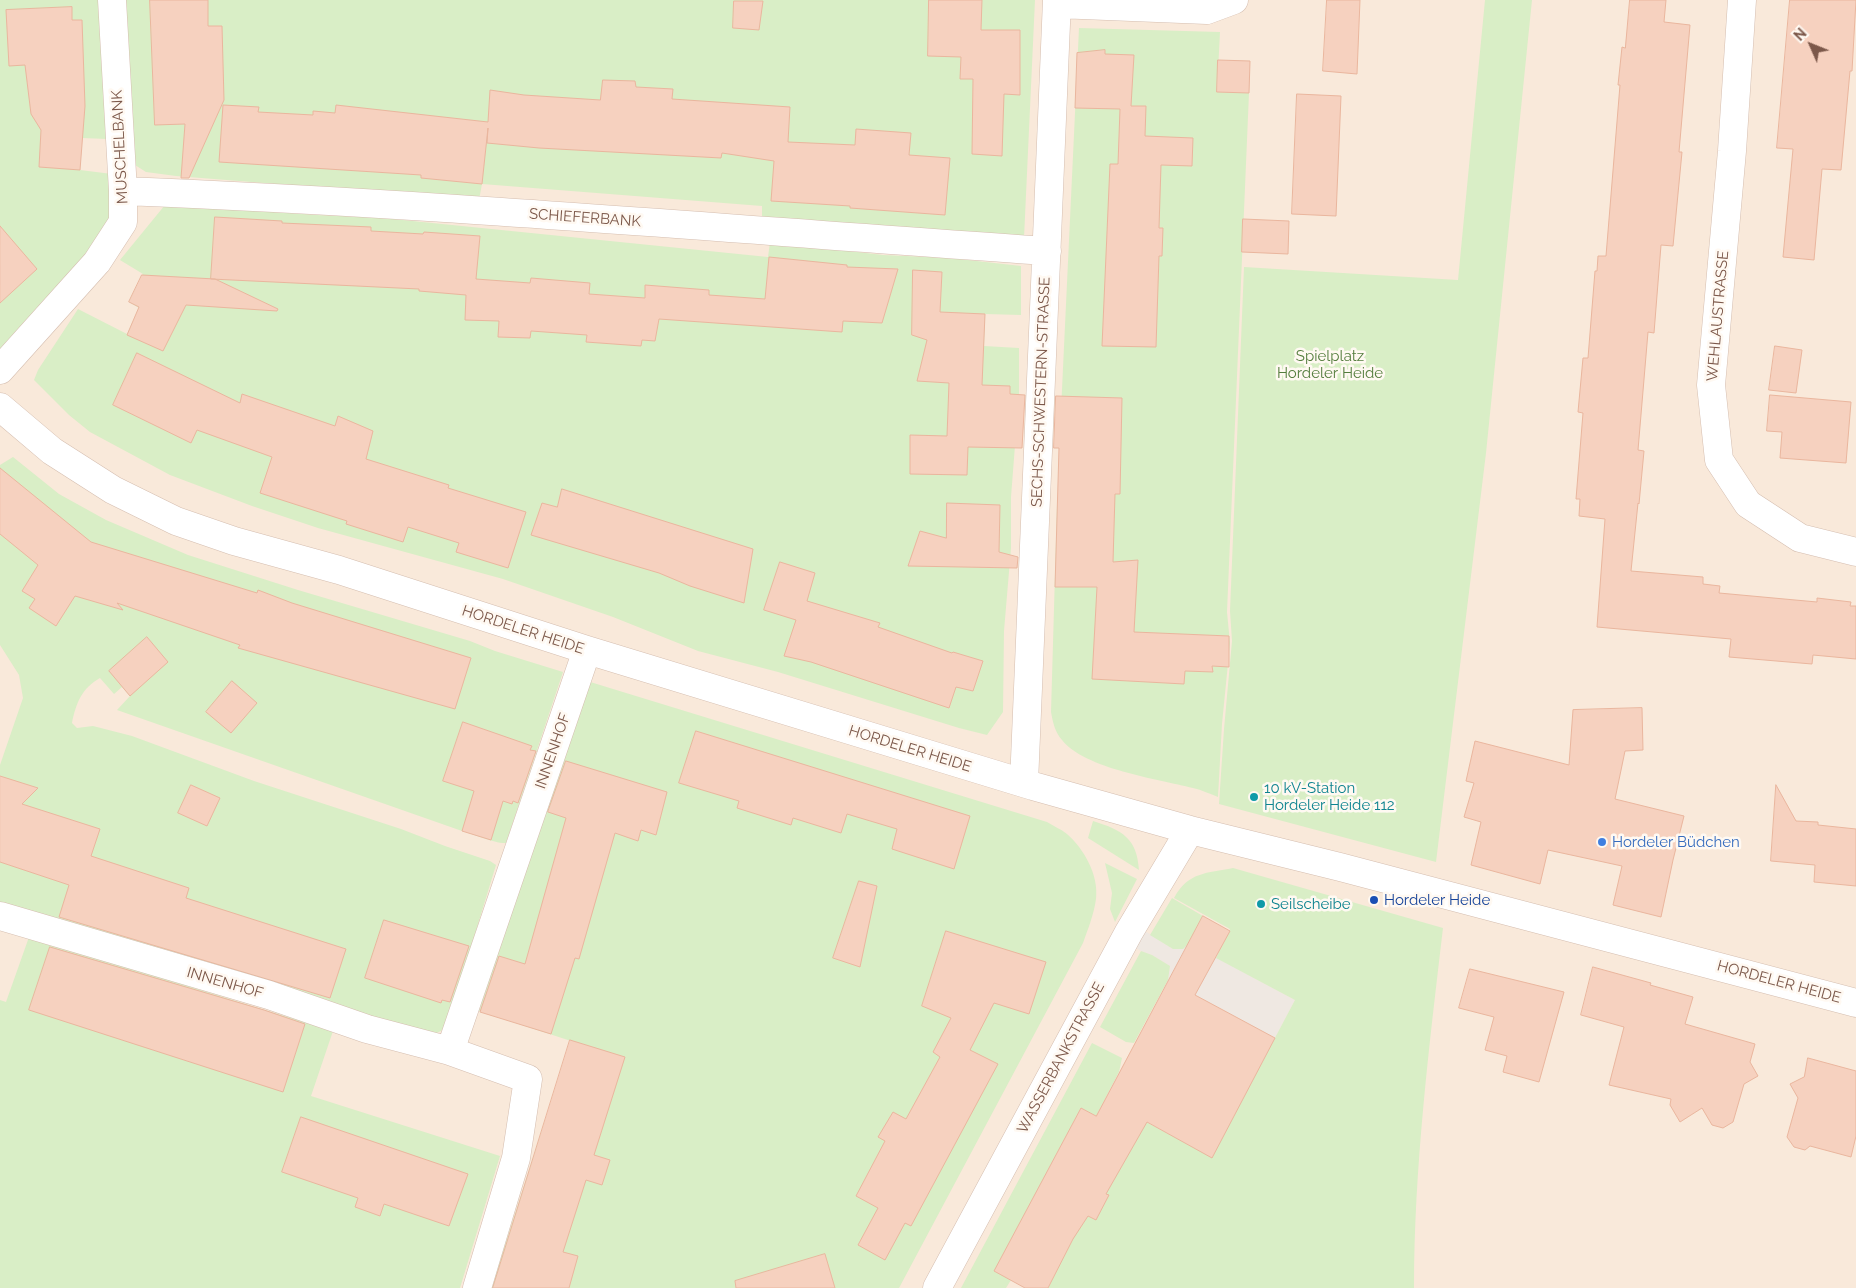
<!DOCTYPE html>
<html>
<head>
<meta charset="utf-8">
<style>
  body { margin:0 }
  #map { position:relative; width:1856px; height:1288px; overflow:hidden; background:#fef5ea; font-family:Raleway,sans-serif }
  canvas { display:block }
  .north { position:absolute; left:1786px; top:20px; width:50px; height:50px; -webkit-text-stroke:4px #fff9f2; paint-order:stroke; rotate:314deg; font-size:14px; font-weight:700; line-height:20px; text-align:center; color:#7c584a }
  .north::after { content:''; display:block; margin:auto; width:18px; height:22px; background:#7c584a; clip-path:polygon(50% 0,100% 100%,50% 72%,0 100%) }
</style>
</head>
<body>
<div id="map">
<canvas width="1856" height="1288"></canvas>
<div class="north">N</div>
</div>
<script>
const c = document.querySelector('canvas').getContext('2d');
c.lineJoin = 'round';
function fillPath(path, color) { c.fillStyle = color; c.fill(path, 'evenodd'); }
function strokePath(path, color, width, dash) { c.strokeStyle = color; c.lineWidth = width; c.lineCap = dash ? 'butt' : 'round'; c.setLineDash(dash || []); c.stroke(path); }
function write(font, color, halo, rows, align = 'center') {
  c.font = font + ' Raleway,sans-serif'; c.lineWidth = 5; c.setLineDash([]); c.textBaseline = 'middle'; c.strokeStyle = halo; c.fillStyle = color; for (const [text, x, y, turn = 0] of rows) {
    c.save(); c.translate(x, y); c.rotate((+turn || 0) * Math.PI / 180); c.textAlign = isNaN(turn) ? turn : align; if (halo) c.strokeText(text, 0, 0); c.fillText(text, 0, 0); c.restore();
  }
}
fillPath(new Path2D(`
  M0,0H1856V1288H1414V1242L1185,1288H0Z`), '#f9e9da');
fillPath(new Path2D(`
  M1134,924L1173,949L1189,943L1295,1000L1275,1038L1168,980L1170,966L1152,955L1141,951L1124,941Z`), '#efe8e2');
fillPath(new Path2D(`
  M0,0H99L107,139L82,138L80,170L112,174L109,223L76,269L0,351Z
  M124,0H1035L1024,238L762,220V206L482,184L479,200L176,176L146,172L135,165Z
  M1485,0H1532L1486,453L1436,862L1219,804L1224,729L1232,641L1230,611L1244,267L1458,280Z
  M1079,28L1220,32L1217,91L1249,93L1227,612L1230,643L1222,724L1218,797C1210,794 1202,790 1193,788C1158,779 1085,769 1062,740C1055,732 1053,723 1051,712L1057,505L1090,506L1069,454L1059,453Z
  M165,205C235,208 304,216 373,217L768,257L770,242L883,255L950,258L1021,266V315L985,314L984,346L1019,348V394L1011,497V548L1004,631L1003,712L987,735L959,728L778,672L698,651L613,617L503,579L318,528L252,506L170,475L90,432L69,415L34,380L38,370L78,309L127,334L139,308L129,302L143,274L120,260Z
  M13,457L59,494L106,520L188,555L298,590L470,641L495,651L563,672L506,843C496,844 473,834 462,831L117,710L130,696L122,687L114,694L100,678C82,688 76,703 72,723L77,728L93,726L132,736L254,781L401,829L445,846L490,861L496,865L450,1016C445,1029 442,1033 428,1035L0,904V765L23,698L19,675L0,645V465Z
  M587,681L1047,822C1053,826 1061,829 1067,834C1084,849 1099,875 1096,899C1094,914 1088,929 1083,943L899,1288H491L571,1041L479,1011Z
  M1093,821C1122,830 1137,838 1139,870L1088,838Z
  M1105,863L1137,879L1115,922L1110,909L1112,893Z
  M1233,868L1443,928C1429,1047 1414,1168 1414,1288H1048L1073,1239L1074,1231L1083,1214L1096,1220L1109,1195L1099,1190L1133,1115L1212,1157L1295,1000L1216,958L1230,929L1174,898C1188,872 1207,873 1233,868Z
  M1172,898L1203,916L1189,943L1183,949H1173L1150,935Z
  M29,937L333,1031L311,1096L500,1156L460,1288H0V1000L6,1002Z
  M1141,951L1152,955L1170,966L1168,980L1134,1043L1126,1042L1100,1027Z
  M1092,1043L1122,1058L1119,1072L1105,1099L1100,1118L1081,1108L1047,1172L1011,1280L1006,1288H961Z`), '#d9eec6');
const building = new Path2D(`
  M150,0H208V26H222L224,100L189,178H181L185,124L155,125Z
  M929,0H982L981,30H1020V95L1004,94L1002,156L972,154L973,79H960L961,57L928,56Z
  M1327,0H1360L1357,74L1323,71Z
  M1630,0H1666L1664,22L1690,25L1679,152H1682L1673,246L1661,245L1654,333L1648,332L1638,450L1644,451L1639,504L1638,503L1631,571L1703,577V584L1720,586L1719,593L1817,602V598L1851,602L1850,606H1856V659L1813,655L1812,664L1729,657L1731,639L1597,627L1605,519L1579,516L1580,499H1576L1583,413L1578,412L1583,358H1588L1595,271H1597L1598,256H1606L1620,85H1618L1622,47L1625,48Z
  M1790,0H1856L1852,71H1850L1841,170L1822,169L1814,260L1783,257L1793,149L1777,148Z
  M734,1H763L759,30L733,28Z
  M72,7V20H82L85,106L80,170L39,167L41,130L31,114L25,65L9,66L6,10Z
  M1105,50V54L1134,55L1131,106H1146L1145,136L1193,138L1192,166L1161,165L1159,228H1163L1162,256H1159L1156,347L1102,346L1110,164H1118L1120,109L1075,108L1077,53Z
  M1218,60L1250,61L1249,93L1217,92Z
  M603,80L635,81L636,87L673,89L672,99L790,107L788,142L855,145L856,129L911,133L909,155L950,158L945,215L850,208V206L771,201L774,161L722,153L721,158L539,148L487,143L488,128L482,184L421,178V175L219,162L223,105L259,107L258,112L313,115V111L335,113L336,105L488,122L490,90L524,95L600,100Z
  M1297,94L1341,96L1336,216L1292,214Z
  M215,217L282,221V223L371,227V231L423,234L424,232L480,236L476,279L530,283L531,278L590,283L589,294L645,298V285L709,290V295L765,299L769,257L847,265V267L898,269L882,323L843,321L842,332L659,319L655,341L642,340L641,346L586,342L587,335L531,331L530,338L498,337L499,321L465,320L466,295L419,291V289L211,279Z
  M1243,219L1289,221L1288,254L1242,252Z
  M0,226L37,269L0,303Z
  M913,270L942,272L940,312L985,314L982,385L1010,386V394L1025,395L1022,448L968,447L967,475L910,474V435L947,436L949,383L917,381L927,340L912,335Z
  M142,275L215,279L278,309L277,311L186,305L163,351L127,335L139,307L129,302Z
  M1775,346L1802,350L1796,393L1769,390Z
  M137,353L240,403L242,394L335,426L338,416L373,431L366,459L449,485L448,488L526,512L508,568L456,552L459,543L408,527L403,542L346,524L347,521L260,493L272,457L197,430L191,443L113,405Z
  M1770,395L1851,402L1846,463L1780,458L1782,432L1767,431Z
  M1056,396L1122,398L1120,494H1115L1113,562L1138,560L1134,632L1229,636V667L1212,666L1213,672L1185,671L1184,684L1092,679L1097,587H1055L1059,448H1054Z
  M0,468L91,542L257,593L258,590L292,603L471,658L455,709L238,648L240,645L117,603L123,610L75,596L56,626L29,608L35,599L22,591L38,565L0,534Z
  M562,489L753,549L744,603L690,586L659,573L531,535L542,503L557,507Z
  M947,503L1000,505L999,552L1018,557L1017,568L908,566L920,531L946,538Z
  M780,562L815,573L807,601L880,623L878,627L952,653L953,652L983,661L973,691L956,687L949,708L811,662L784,656L796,620L764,610Z
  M147,637L168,662L130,696L109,671Z
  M232,681L257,703L231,733L206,712Z
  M1642,708L1643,750L1625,751L1615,799L1684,816L1673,860L1661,917L1613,905L1622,866L1548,850L1540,884L1471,865L1481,822L1464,817L1474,783L1466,781L1475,741L1569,765L1573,710Z
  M463,722L532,746L530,750L536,751L518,803L513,801L512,804L503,801L491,840L462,831L474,791L443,781Z
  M696,731L970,816L954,869L892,849L897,829L847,814L841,833L793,818L791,825L737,808L739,801L679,783Z
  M566,761L667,792L656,835L641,830L638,841L615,833L579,959L575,958L551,1034L480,1012L499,956L525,964L566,818L548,812Z
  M0,776L38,788L22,804L100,829L91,856L189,888L186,898L346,949L330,998L59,917L69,885L0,862Z
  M191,785L220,798L207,826L178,813Z
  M1776,785L1796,821L1818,822V825L1856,829V886L1814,882L1815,865L1771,861Z
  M859,881L877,886L860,967L833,958Z
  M1203,916L1230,931L1195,995L1275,1038L1212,1158L1147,1122L1106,1194L1109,1195L1096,1220L1088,1216L1073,1239L1048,1288H1025L994,1271L1081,1108L1096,1116Z
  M384,920L469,946L450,1002L442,1000L441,1003L365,978Z
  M946,931L1046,962L1029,1014L994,1003L970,1050L998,1064L911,1226L905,1223L885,1260L858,1245L878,1208L856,1196L885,1141L878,1137L893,1112L906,1119L940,1057L933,1052L951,1018L922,1006Z
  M50,947L264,1010L305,1024L283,1092L29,1010Z
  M1593,967L1651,983L1650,985L1693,997L1685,1024L1755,1044L1750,1062L1758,1076L1744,1084L1733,1122L1723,1128L1712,1125L1702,1108L1680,1122L1670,1105L1671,1099L1609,1085L1624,1027L1581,1015Z
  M1470,969L1564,992L1539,1082L1503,1072L1507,1056L1485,1050L1494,1017L1459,1008Z
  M570,1040L625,1057L594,1155L610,1160L602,1185L586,1180L563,1252L578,1256L569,1288H493Z
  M1808,1058L1856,1071V1136L1851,1157L1810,1146L1805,1150L1794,1147L1787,1137L1798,1098L1790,1084L1804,1077Z
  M301,1117L468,1174L449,1226L384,1204L380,1216L355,1207L358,1198L282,1172Z
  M825,1254L835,1288H736L735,1281Z`);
fillPath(building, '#f6d1bf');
strokePath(building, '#eab69e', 1);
const street = new Path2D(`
  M1742,0L1732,151L1711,385L1719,460L1748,504L1800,538L1856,552
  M1057,4L1207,10L1234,0
  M123,191C432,203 739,230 1047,251
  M0,370L97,262L123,222V191L112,0
  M0,407L52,451L113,490L176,521L234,541L339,570L587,650L1033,786L1190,830L1340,867L1856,1003
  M1024,783L1057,0
  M0,916L269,995L367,1029L450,1051
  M477,1288L516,1158L528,1079L450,1051L587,650
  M937,1288L1129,932L1190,830`);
strokePath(street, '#d5beb0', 29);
strokePath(street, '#fff', 28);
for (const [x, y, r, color] of [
  [1254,797,5,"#0f9aa8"],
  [1602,842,5,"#3f7fe0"],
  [1374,900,5,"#1a4fb4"],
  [1261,904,5,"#0f9aa8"]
]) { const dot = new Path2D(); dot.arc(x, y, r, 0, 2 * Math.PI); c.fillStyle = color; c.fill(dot); strokePath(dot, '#fff9f2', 2); }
write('15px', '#7c584a', '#fff9f2', [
  ["MUSCHELBANK",120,147,-93],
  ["SCHIEFERBANK",585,218,4],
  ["WEHLAUSTRASSE",1718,316,-85],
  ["SECHS-SCHWESTERN-STRASSE",1041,392,-88],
  ["HORDELER HEIDE",523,630,18],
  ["HORDELER HEIDE",910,749,17],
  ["INNENHOF",553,751,-71],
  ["HORDELER HEIDE",1779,982,15],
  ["INNENHOF",225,983,16],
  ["WASSERBANKSTRASSE",1061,1058,-62]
]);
write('15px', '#547d3d', '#fff9f2', [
  ["Spielplatz",1330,356],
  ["Hordeler Heide",1330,373]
]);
write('15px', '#0d838f', '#fff9f2', [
  ["10 kV-Station",1264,788],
  ["Hordeler Heide 112",1264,805],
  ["Seilscheibe",1271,904]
], 'left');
write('15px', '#366cbe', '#fff9f2', [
  ["Hordeler Büdchen",1612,842]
], 'left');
write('15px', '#164399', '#fff9f2', [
  ["Hordeler Heide",1384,900]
], 'left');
</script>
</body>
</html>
